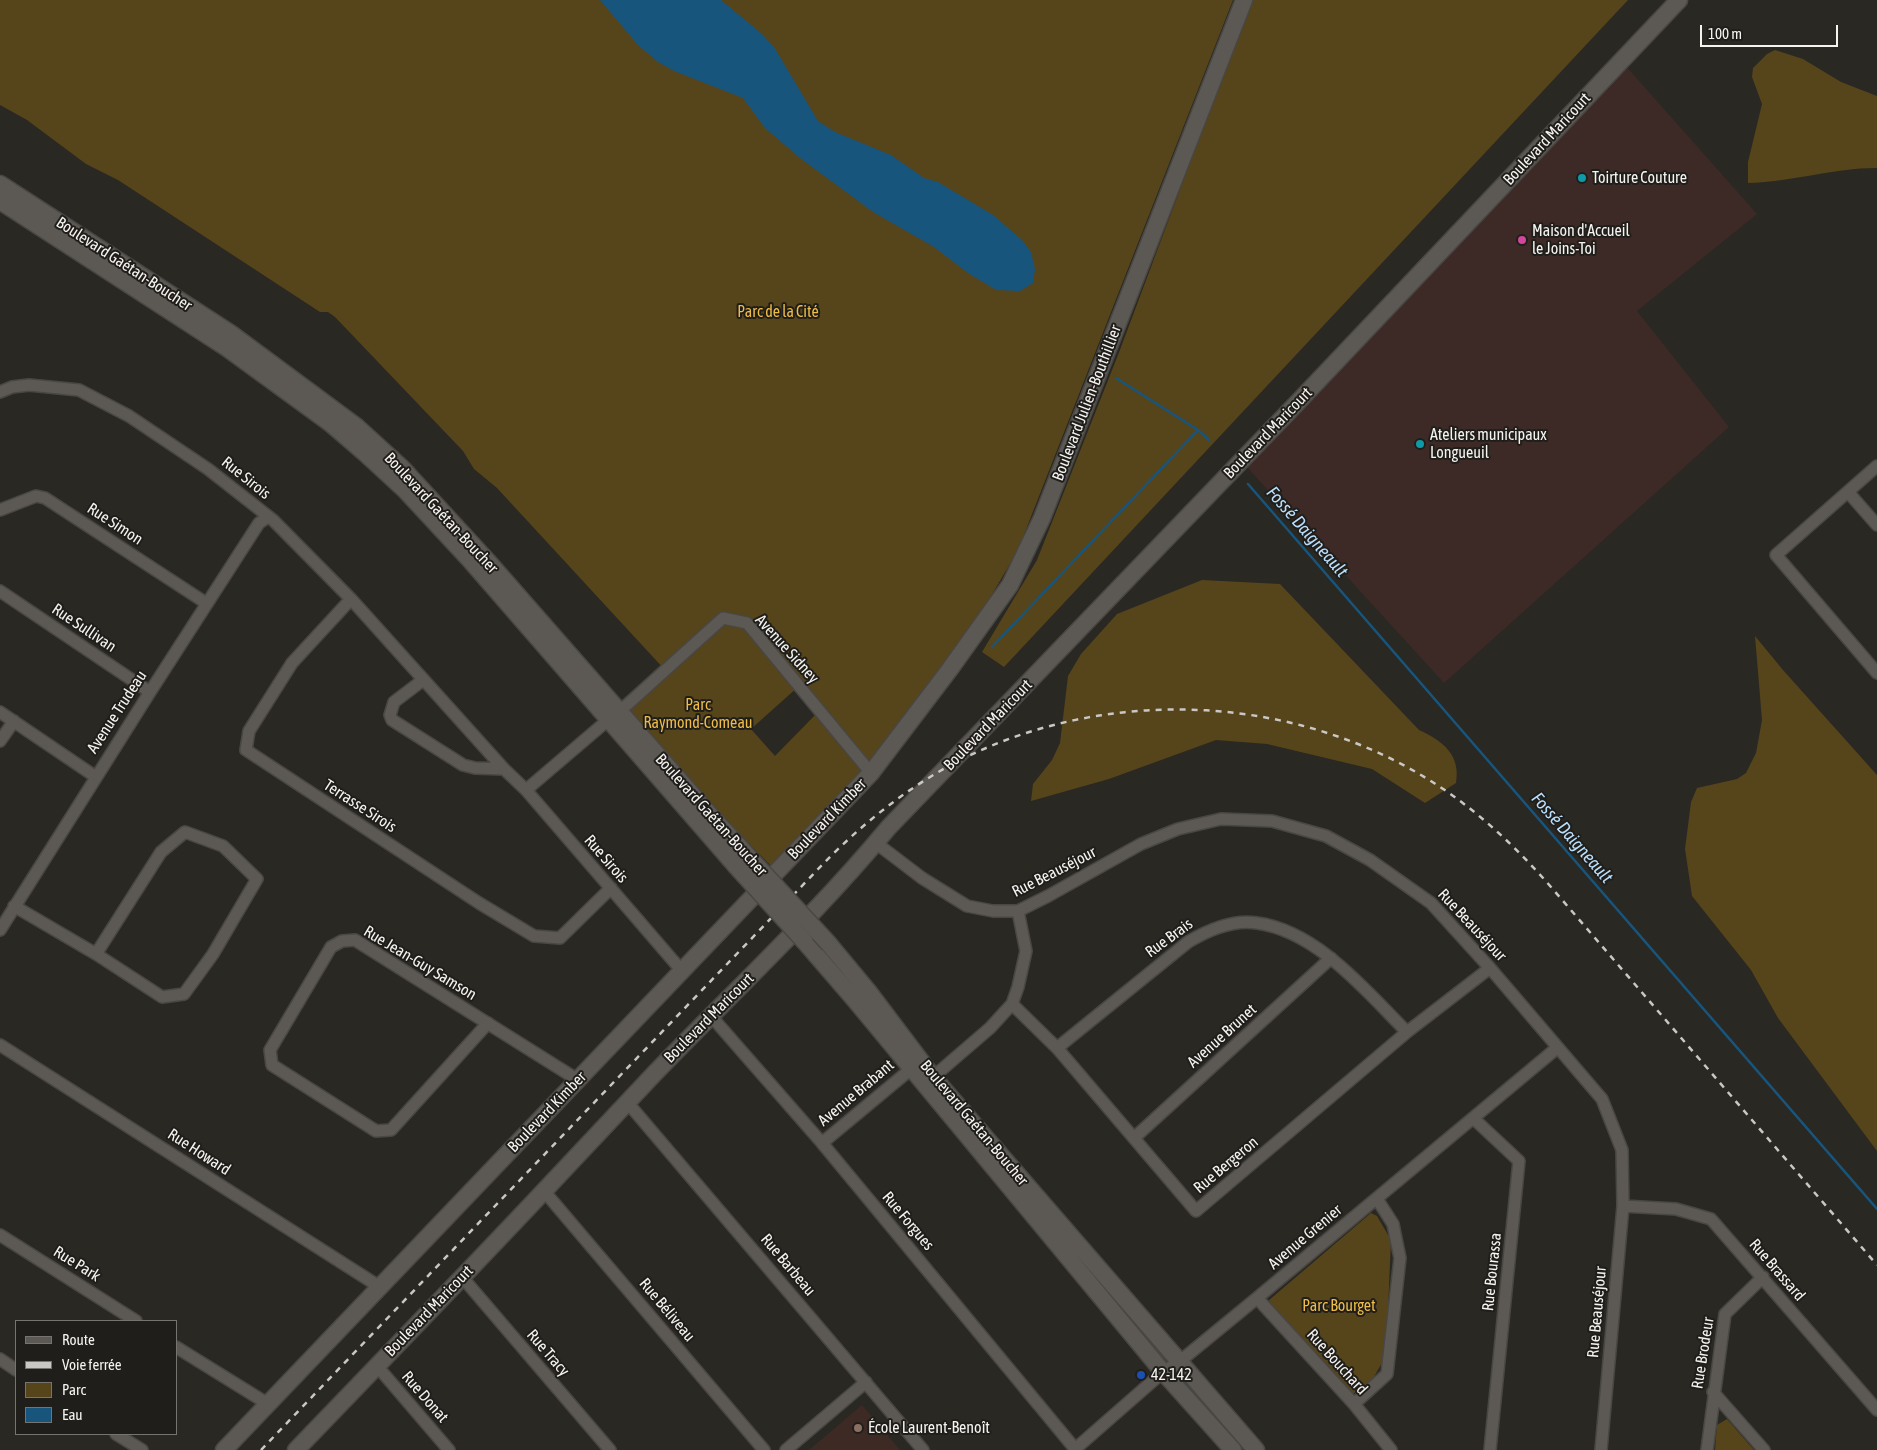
<!DOCTYPE html>
<html>
<head>
<meta charset="utf-8">
<style>
  body { margin:0 }
  #map { position:relative; width:1877px; height:1450px; overflow:hidden; background:#2a2823; font-family:"Asap Condensed",sans-serif }
  canvas { display:block }
  .legend { position:absolute; left:15px; top:1320px; width:162px; height:115px; box-sizing:border-box; background:#201e1a; border:1px solid #767470; margin:0; padding:6px 9px; list-style:none; font-size:15px; color:#f6f4f1 }
  .legend li { display:flex; align-items:center; gap:10px; height:25px }
  .legend b { width:25px; border:1px solid #767470 }
  .scale { position:absolute; left:1700px; top:25px; width:138px; height:22px; box-sizing:border-box; border:2px solid #f6f4f1; border-top:0; padding-left:6px; font-size:15px; line-height:18px; white-space:nowrap; color:#f6f4f1; -webkit-text-stroke:4px #201e1a; paint-order:stroke }
</style>
</head>
<body>
<div id="map">
<canvas width="1877" height="1450"></canvas>
<ul class="legend">
<li><b style="height:6px;background:#5c5954"></b>Route</li>
<li><b style="height:6px;background:#cac8c5"></b>Voie ferrée</li>
<li><b style="height:14px;background:#56441b"></b>Parc</li>
<li><b style="height:14px;background:#18557d"></b>Eau</li>
</ul>
<div class="scale">100 m</div>
</div>
<script>
const c = document.querySelector('canvas').getContext('2d');
c.lineJoin = 'round';
function fillPath(path, color) { c.fillStyle = color; c.fill(path, 'evenodd'); }
function strokePath(path, color, width, dash) { c.strokeStyle = color; c.lineWidth = width; c.lineCap = dash ? 'butt' : 'round'; c.setLineDash(dash || []); c.stroke(path); }
function write(font, color, halo, rows, align = 'center') {
  c.font = font + ' "Asap Condensed",sans-serif'; c.lineWidth = 4; c.setLineDash([]); c.textBaseline = 'middle'; c.strokeStyle = halo; c.fillStyle = color; for (const [text, x, y, turn = 0] of rows) {
    c.save(); c.translate(x, y); c.rotate((+turn || 0) * Math.PI / 180); c.textAlign = isNaN(turn) ? turn : align; if (halo) c.strokeText(text, 0, 0); c.fillText(text, 0, 0); c.restore();
  }
}
fillPath(new Path2D(`
  M1624,64L1757,214L1637,311L1729,427L1444,683L1245,465Z`), '#3d2a26');
fillPath(new Path2D(`
  M862,1405L900,1450H809Z`), '#3d2a25');
fillPath(new Path2D(`
  M0,0H1233L1018,550L976,622L870,769L799,686L751,729L775,756L819,711L871,773L777,872L619,712L665,670L497,488L474,469L463,451L335,317L328,312H320L118,180L86,164L27,120L0,105Z
  M1251,0H1628L1004,667L982,652L1037,560L1118,355Z
  M1775,50L1803,59L1841,82L1877,96V168C1833,168 1792,182 1748,183V162L1762,104L1752,77L1753,68L1767,54Z
  M1202,580L1280,584L1419,730C1443,741 1461,755 1456,783L1425,803L1372,769L1267,744L1216,740L1109,779L1031,801L1033,784L1052,760L1060,743L1068,676L1081,654L1117,614Z
  M1755,636L1783,670L1877,775V1151L1778,1018L1751,970L1692,896L1685,849L1691,802L1697,788L1737,779L1746,773L1756,753L1762,720Z
  M1371,1213L1377,1216L1391,1240L1387,1333L1383,1361L1371,1382L1351,1395L1268,1301Z
  M1727,1419L1754,1450H1715L1717,1425Z`), '#56441b');
fillPath(new Path2D(`
  M600,0H721L762,34L774,47L818,121L835,132L891,155L924,178L938,182L993,215L1022,240L1031,252L1035,269L1033,283L1020,291L996,290L968,273L934,247L873,212L800,158L765,128L743,98L674,71L658,62L638,45Z`), '#18557d');
strokePath(new Path2D(`
  M1116,378L1198,430
  M1248,484L1877,1209
  M992,647L1198,430L1209,440`), '#18557d', 2.5);
const street = new Path2D(`
  M0,392L12,387L29,385L79,390L129,416L208,469L273,520L351,599L504,769L526,790L682,971
  M1877,466L1776,555L1877,673
  M1848,492L1877,525
  M0,510L36,496L45,498L206,603
  M0,591L150,692
  M351,599L292,663L249,731L246,750L479,903L534,936L560,938L611,888
  M423,680L394,702L390,715L392,720L463,765L475,768L504,769
  M0,712L96,777
  M619,712L723,618L747,623L871,773
  M0,741L14,721
  M526,790L608,720
  M876,843L922,878L967,906L993,911H1018L1048,896L1141,844L1178,829L1221,819L1272,821L1326,836L1370,860L1431,903L1490,968L1602,1099L1622,1150L1623,1206L1601,1450
  M14,906L96,954L162,997L184,994L213,954L257,879L223,846L185,832L161,852L96,954
  M0,930L150,692L259,523L268,517
  M1012,1004L1057,1048L1196,1211L1407,1032L1490,968
  M711,1016L822,1143L1076,1450
  M488,1023L391,1130L376,1131L272,1065L270,1050L331,947L342,941L355,940L578,1080
  M0,1045L380,1287
  M1057,1048L1188,942C1208,930 1233,919 1257,923C1317,931 1366,991 1407,1032
  M933,1077L990,1028L1012,1004L1018,987L1026,951L1018,911
  M627,1102L923,1450
  M1473,1118L1519,1161L1490,1450
  M1134,1138L1331,958
  M822,1143L911,1069
  M544,1191L764,1450
  M1623,1206L1676,1209L1711,1219L1877,1410
  M0,1235L136,1321
  M462,1277L610,1450
  M1257,1298L1354,1404L1391,1450
  M176,1347L268,1404
  M0,1359L16,1370
  M377,1366L449,1450
  M1713,1392L1764,1450
  M1354,1404L1387,1374L1400,1258L1393,1224L1377,1199
  M116,1434L142,1450
  M786,1450L866,1382
  M1074,1450L1163,1372L1179,1362L1257,1298L1557,1048
  M1707,1450L1725,1314L1763,1277`);
const secondary = new Path2D(`
  M0,184L230,333L357,427L402,468L492,566L711,816L748,856
  M0,201L227,348L330,423L366,454L405,490L470,560L735,865
  M805,942L855,1000L1163,1372L1233,1450
  M829,944L868,991L933,1077L1256,1450
  M224,1450L871,773L950,669L1010,585L1042,518L1244,0
  M296,1450C379,1364 462,1278 544,1191C581,1152 617,1113 654,1074C732,993 816,915 889,827L1297,403L1679,0`);
strokePath(street, '#494743', 14);
strokePath(secondary, '#494743', 19);
strokePath(street, '#5c5954', 11);
strokePath(secondary, '#5c5954', 16);
strokePath(new Path2D(`
  M261,1450L823,864C860,826 901,793 947,767C1097,685 1290,691 1434,783C1478,811 1516,847 1551,887L1877,1265`), '#cac8c5', 2.5, [6, 6]);
const secondaryBridge = new Path2D(`
  M748,856L829,944
  M735,865L805,942`);
strokePath(secondaryBridge, '#494743', 19, []);
strokePath(secondaryBridge, '#5c5954', 16);
for (const [x, y, r, color] of [
  [1582,178,5,"#0f9aa8"],
  [1522,240,5,"#d1479c"],
  [1420,444,5,"#0f9aa8"],
  [1141,1375,5,"#1a4fb4"],
  [858,1428,5,"#8d6e63"]
]) { const dot = new Path2D(); dot.arc(x, y, r, 0, 2 * Math.PI); c.fillStyle = color; c.fill(dot); strokePath(dot, '#201e1a', 2); }
write('16px', '#f6f4f1', '#201e1a', [
  ["Boulevard Maricourt",1547,139,-47],
  ["Boulevard Gaétan-Boucher",124,264,33],
  ["Boulevard Julien-Bouthillier",1087,403,-69],
  ["Boulevard Maricourt",1268,433,-46],
  ["Rue Sirois",246,478,39],
  ["Boulevard Gaétan-Boucher",441,513,47],
  ["Rue Simon",115,524,33],
  ["Rue Sullivan",84,628,34],
  ["Avenue Sidney",787,649,48],
  ["Avenue Trudeau",117,712,-57],
  ["Boulevard Maricourt",988,725,-46],
  ["Terrasse Sirois",360,806,33],
  ["Boulevard Gaétan-Boucher",711,815,48],
  ["Boulevard Kimber",827,819,-46],
  ["Rue Sirois",606,859,49],
  ["Rue Beauséjour",1054,872,-27],
  ["Rue Beauséjour",1472,925,47],
  ["Rue Brais",1169,938,-36],
  ["Rue Jean-Guy Samson",420,963,31],
  ["Boulevard Maricourt",709,1018,-45],
  ["Avenue Brunet",1222,1036,-42],
  ["Avenue Brabant",856,1093,-40],
  ["Boulevard Kimber",547,1112,-46],
  ["Boulevard Gaétan-Boucher",974,1123,50],
  ["Rue Howard",199,1152,33],
  ["Rue Bergeron",1226,1165,-40],
  ["Rue Forgues",908,1221,50],
  ["Avenue Grenier",1305,1237,-40],
  ["Rue Park",77,1264,32],
  ["Rue Barbeau",788,1265,50],
  ["Rue Brassard",1777,1270,49],
  ["Rue Bourassa",1492,1272,-84],
  ["Rue Béliveau",667,1310,50],
  ["Boulevard Maricourt",429,1311,-46],
  ["Rue Beauséjour",1597,1312,-85],
  ["Rue Tracy",548,1353,49],
  ["Rue Brodeur",1703,1353,-81],
  ["Rue Bouchard",1337,1362,48],
  ["Rue Donat",425,1397,49]
]);
write('16px', '#f6f4f1', '#201e1a', [
  ["Toirture Couture",1592,178],
  ["Maison d'Accueil",1532,231],
  ["le Joins-Toi",1532,249],
  ["Ateliers municipaux",1430,435],
  ["Longueuil",1430,453],
  ["42-142",1151,1375],
  ["École Laurent-Benoît",868,1428]
], 'left');
write('16px', '#eebc47', '#201e1a', [
  ["Parc de la Cité",778,312],
  ["Parc",698,705],
  ["Raymond-Comeau",698,723],
  ["Parc Bourget",1339,1306]
]);
write('italic 18px', '#badffd', '#201e1a', [
  ["Fossé Daigneault",1307,532,49],
  ["Fossé Daigneault",1572,838,49]
]);
</script>
</body>
</html>
